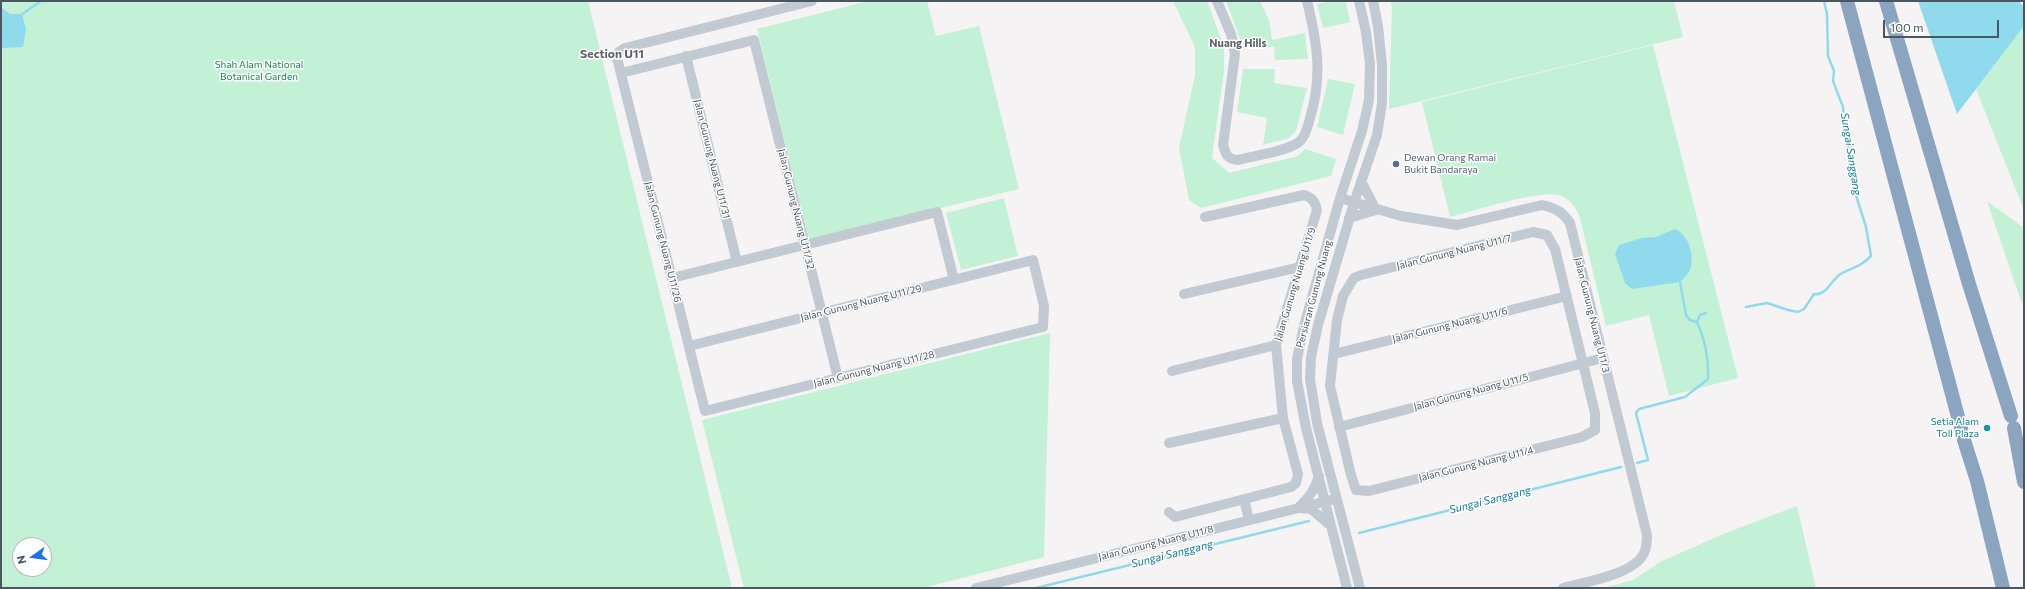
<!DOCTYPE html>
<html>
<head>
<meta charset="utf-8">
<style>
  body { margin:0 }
  #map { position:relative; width:2025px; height:589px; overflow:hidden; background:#f5f3f3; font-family:Commissioner,sans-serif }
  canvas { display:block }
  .frame { position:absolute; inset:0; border:2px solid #4a5661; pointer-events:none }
  .north { position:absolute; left:12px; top:537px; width:40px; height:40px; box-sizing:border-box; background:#fff; border:1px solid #b7bbc0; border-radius:50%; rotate:256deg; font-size:11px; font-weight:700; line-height:16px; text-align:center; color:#4a5661 }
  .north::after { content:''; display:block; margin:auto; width:14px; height:18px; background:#1a73e8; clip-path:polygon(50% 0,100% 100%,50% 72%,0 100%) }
  .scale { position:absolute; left:1883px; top:20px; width:116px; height:18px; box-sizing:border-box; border:2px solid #4a5661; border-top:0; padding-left:5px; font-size:12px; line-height:14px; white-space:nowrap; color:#4a5661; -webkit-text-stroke:3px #fff; paint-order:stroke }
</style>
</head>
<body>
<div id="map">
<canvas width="2025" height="589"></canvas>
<div class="frame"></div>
<div class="north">N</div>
<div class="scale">100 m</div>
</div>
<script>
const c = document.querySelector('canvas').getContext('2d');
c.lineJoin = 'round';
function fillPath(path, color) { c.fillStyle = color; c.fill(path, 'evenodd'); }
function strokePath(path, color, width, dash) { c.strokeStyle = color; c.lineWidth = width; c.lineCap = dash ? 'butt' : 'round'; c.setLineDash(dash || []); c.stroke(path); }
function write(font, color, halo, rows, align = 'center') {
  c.font = font + ' Commissioner,sans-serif'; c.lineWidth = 3; c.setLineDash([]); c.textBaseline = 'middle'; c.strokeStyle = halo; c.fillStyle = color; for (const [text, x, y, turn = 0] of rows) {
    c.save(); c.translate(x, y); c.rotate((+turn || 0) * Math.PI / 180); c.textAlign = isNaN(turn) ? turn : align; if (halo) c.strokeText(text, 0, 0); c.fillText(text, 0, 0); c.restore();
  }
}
fillPath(new Path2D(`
  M1,1H588L732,588H1ZM20,545H44V569H20Z
  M869,1H927L936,36L979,26L1019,189L809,240L757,29Z
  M1173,1H1207L1224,47V71L1212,158L1229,173L1298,156L1305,149L1336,159L1331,176L1201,208L1189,200L1179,148L1195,75V47Z
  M1226,1H1260L1269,20L1272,40L1305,33L1308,59L1275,60L1274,47H1243Z
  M1332,1H1346L1350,22L1323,28L1317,4Z
  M1390,1H1674L1683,37L1389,109L1392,6Z
  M2024,26V210L1976,89Z
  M1653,45L1738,378L1669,396L1649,315L1606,326L1579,214C1574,206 1569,198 1559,195C1538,190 1474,211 1450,217L1422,102Z
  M1243,69H1275L1274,83L1307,88L1296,131L1289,138L1263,145L1267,118L1237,112Z
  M1328,79L1355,84L1343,135L1317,127Z
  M1004,198L1018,256L961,270L946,213Z
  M1987,201L2024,228V304L2021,301Z
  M1050,333L1044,557L923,588H744L702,420Z
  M1797,506L1816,588H1603L1633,580L1660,562L1723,534Z`), '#c3f1d5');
fillPath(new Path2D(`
  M1918,1H2018L2024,6V26L1957,114Z
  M1,7L10,14H22L26,29L23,47L1,48Z
  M1675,229C1688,234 1694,254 1691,267C1690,272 1684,279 1680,282L1632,289L1625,283L1615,254L1619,245L1642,238L1656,237Z`), '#90daee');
strokePath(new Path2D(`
  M21,15L41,1
  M1680,282L1686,315L1690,320L1697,322
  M1746,307L1767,303L1788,310L1798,312L1804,309L1814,294C1825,296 1831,282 1838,276C1845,270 1854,269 1861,264C1865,262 1868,259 1871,256L1866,227L1854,189L1852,165L1845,131L1843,107L1833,81L1834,71L1828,56L1827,14L1824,1
  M1637,463L1648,460L1636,413L1639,409L1685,397L1708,379C1709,361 1705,339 1697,322L1700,315L1706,313
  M1359,533L1621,467
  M1036,588L1309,521`), '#90daee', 2.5);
strokePath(new Path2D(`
  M1217,1L1231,34L1235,54L1223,145C1226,155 1227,159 1238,160C1252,156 1292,151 1301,140C1306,135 1308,125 1310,118C1323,76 1317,42 1307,1
  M686,56L737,262
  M621,73L754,40L838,378
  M1340,198L1401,216L1457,225L1542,205C1555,208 1562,211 1570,223L1647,535C1647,541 1647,547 1644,553C1634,575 1584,582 1563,588
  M1349,218L1376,210L1361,181
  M1533,232L1547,235L1555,249L1595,413V430L1582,437L1369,491L1356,490L1351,475L1330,386L1337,320L1343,296L1354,278L1361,275Z
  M672,278L937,212L954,280
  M1184,294L1300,267
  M689,346L1033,260L1044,306L1043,327L705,411L617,58L619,52L625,48L812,1
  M1334,354L1567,296
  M1172,371L1276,345
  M1339,427L1603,358
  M1169,443L1283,418
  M1244,499L1249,520
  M1300,506C1310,497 1315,489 1319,476
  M1300,508L1311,509L1330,525
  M1169,512L1175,517L1291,487L1296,483L1298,474L1283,418L1276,345L1317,210C1315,202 1313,198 1304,195L1205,217
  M976,588L1331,500
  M1347,588L1306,428L1297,381V359L1304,326L1340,198L1362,131L1369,100L1370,64L1366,32L1359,1
  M1360,588L1317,423L1310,379L1311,357L1318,325L1354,203L1377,135L1382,103V65L1378,26L1373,1`), '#c1cad2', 10);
strokePath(new Path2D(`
  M1847,1L1961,428
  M1886,1L1969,284L2011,416
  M2014,428L2024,482
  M1964,440L1977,481L2003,588`), '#8ba5c1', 14);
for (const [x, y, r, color] of [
  [1396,164,4,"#5c6f8a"],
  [1987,428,4,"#0f9aa8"]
]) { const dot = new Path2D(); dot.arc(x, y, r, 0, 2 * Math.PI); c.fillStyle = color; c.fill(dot); strokePath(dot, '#fff', 1.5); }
write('10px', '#17864f', '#fff', [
  ["Shah Alam National",259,65],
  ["Botanical Garden",259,77]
]);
write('10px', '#4e5e75', '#fff', [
  ["Dewan Orang Ramai",1404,158],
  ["Bukit Bandaraya",1404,170]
], 'left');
write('10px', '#4a5661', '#fff', [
  ["Jalan Gunung Nuang U11/31",712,159,76],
  ["Jalan Gunung Nuang U11/32",796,209,76],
  ["Jalan Gunung Nuang U11/26",663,242,76],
  ["Jalan Gunung Nuang U11/7",1454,252,-14],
  ["Jalan Gunung Nuang U11/9",1295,284,-73],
  ["Persiaran Gunung Nuang",1314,294,-75],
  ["Jalan Gunung Nuang U11/29",861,303,-14],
  ["Jalan Gunung Nuang U11/3",1592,315,76],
  ["Jalan Gunung Nuang U11/6",1450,325,-14],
  ["Jalan Gunung Nuang U11/28",874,369,-14],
  ["Jalan Gunung Nuang U11/5",1471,392,-15],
  ["Jalan Gunung Nuang U11/4",1476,464,-14],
  ["Jalan Gunung Nuang U11/8",1156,543,-14]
]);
write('10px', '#0d838f', '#fff', [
  ["Setia Alam",1979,422],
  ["Toll Plaza",1979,434]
], 'right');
write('bold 11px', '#5f6368', '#fff', [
  ["Nuang Hills",1238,43]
]);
write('italic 11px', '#0c7c9b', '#fff', [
  ["Sungai Sanggang",1851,154,81],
  ["Sungai Sanggang",1490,500,-14],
  ["Sungai Sanggang",1172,554,-14]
]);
write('bold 12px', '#5f6368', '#fff', [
  ["Section U11",612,54]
]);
</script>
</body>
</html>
